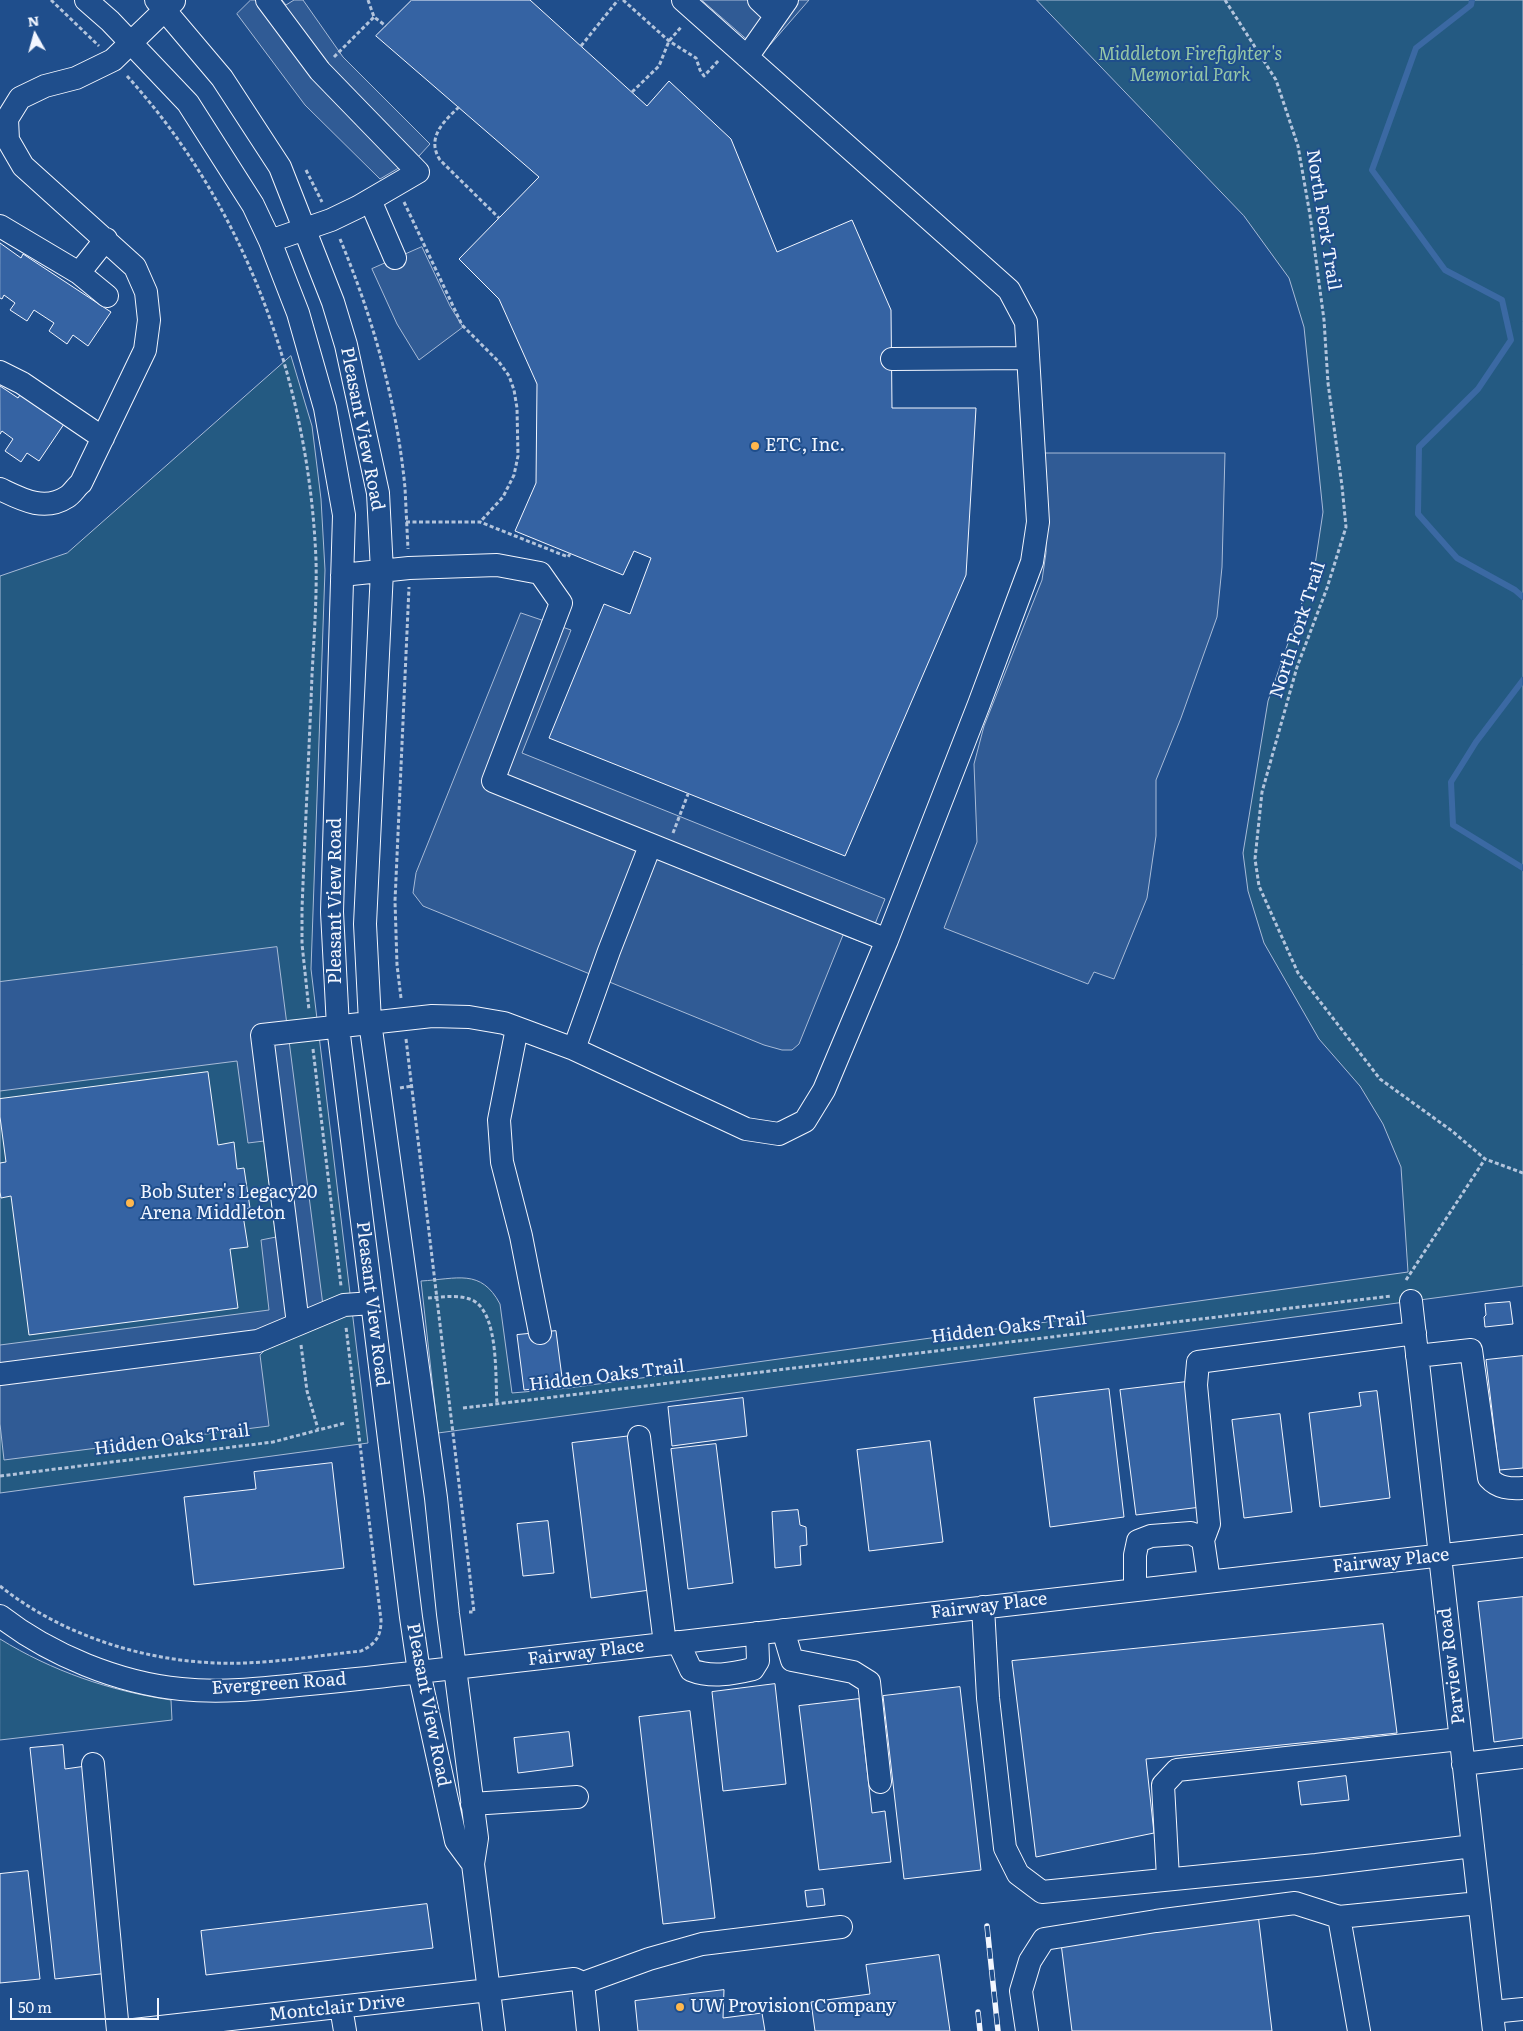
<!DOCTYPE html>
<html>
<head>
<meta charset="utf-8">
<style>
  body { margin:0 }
  #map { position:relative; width:1523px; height:2031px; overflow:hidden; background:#1f4e8c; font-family:Literata,serif }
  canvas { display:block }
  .north { position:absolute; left:10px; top:10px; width:50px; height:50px; -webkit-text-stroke:4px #1f4e8c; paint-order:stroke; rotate:353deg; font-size:14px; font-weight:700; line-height:20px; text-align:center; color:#f2f6ff }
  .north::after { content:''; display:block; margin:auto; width:18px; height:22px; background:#f2f6ff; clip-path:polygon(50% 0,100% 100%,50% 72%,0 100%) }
  .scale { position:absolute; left:10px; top:1998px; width:149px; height:22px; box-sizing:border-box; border:2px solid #f2f6ff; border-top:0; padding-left:6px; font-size:15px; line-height:18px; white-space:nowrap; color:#f2f6ff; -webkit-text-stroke:4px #1f4e8c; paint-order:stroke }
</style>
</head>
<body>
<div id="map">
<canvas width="1523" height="2031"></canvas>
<div class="north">N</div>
<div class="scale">50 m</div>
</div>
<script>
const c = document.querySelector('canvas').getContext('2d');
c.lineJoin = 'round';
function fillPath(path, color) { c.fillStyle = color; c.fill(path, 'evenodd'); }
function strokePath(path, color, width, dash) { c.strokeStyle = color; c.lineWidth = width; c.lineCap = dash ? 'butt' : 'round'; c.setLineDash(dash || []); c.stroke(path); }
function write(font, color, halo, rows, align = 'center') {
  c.font = font + ' Literata,serif'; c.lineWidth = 4; c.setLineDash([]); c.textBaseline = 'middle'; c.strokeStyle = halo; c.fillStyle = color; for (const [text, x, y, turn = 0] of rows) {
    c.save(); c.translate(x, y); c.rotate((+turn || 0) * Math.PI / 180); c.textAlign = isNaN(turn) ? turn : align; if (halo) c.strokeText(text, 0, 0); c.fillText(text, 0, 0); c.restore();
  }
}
const green = new Path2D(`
  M1037,0H1523V1286L438,1433L421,1281C457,1279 481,1268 500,1304L512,1393L569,1388L1408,1272L1401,1167L1383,1124L1360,1086L1319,1039L1264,943L1248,891L1243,853L1268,701L1315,565L1323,512L1304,327L1289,278L1244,216Z
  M291,356L312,426L321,499L325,570L311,969L368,1443L0,1493V576L67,553Z
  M0,1639C52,1671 110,1691 171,1700L172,1720L0,1740Z`);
fillPath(green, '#245a82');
strokePath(green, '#a8bbd7', 1);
const parking = new Path2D(`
  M251,0H282L286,5L294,0H303L343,57L430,144L419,156L380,179L305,105L237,14Z
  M702,0H809L763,53Z
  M422,247L450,306L463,327L419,360L397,324L372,269Z
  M1044,453H1225L1222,567L1217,617L1181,718L1156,780V836L1147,898L1114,979L1094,972L1088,984L944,928L977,842L974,764L984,726L1042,580L1046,553Z
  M521,613L571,630L522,753L885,899L867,944L843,935L799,1044L792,1050H782L764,1045L423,906L413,893L416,873Z
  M277,947L325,1321L270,1345L260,1355L269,1426L4,1460L0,1424V1345L269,1310L261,1240L276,1237L264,1141L248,1143L237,1061L0,1091V982Z`);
fillPath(parking, '#305b95');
strokePath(parking, '#a8bbd7', 1);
strokePath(new Path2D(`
  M1472,0L1471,5L1416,48L1372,170L1445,270L1502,300L1511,340L1478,389L1419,447L1418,514L1457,558L1515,590L1523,597
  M1523,680L1476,742L1451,782L1453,825L1523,868`), '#3b69a3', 6);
const building = new Path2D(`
  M412,0H530L647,106L669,81L731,139L777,252L852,220L891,310L892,408H976L966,575L845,856L549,738L604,604L630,614L651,558L634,551L623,575L515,531L536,483L537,384L499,299L459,259L539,177L376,36Z
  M0,243L21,258L23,254L111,312L88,346L73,335L67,344L49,331L54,323L34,310L27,321L10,310L15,303L4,295L2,299L0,298Z
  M0,386L18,398L20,395L64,424L39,461L27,453L21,462L5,451L13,439L2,431L0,434Z
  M208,1072L218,1145L234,1142L237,1169L244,1168L250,1208L242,1209L248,1247L230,1249L238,1308L29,1335L11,1196L1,1198L0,1192V1163L6,1162L0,1117V1099Z
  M1510,1302L1513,1324L1485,1327L1484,1317L1486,1315L1485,1304Z
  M556,1331L563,1385L524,1390L517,1335Z
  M1523,1356V1468L1499,1470L1486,1360Z
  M1186,1382L1201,1507L1136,1515L1120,1390Z
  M1109,1389L1124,1517L1050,1527L1034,1398Z
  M1377,1391L1390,1498L1320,1507L1309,1413L1361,1406L1359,1393Z
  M743,1398L747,1436L672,1446L668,1407Z
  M1280,1414L1292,1512L1244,1518L1232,1420Z
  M631,1436L650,1590L591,1598L572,1443Z
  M930,1441L943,1542L869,1551L857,1450Z
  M716,1444L733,1583L688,1589L671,1449Z
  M332,1463L344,1568L194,1585L184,1497L256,1489L254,1472Z
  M798,1510L800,1525L806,1527L807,1545L800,1546L801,1565L775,1568L772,1512Z
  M548,1521L554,1573L523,1576L517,1524Z
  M1523,1597V1738L1494,1742L1478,1602Z
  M1383,1624L1397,1733L1146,1759L1154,1833L1036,1857L1012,1661Z
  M775,1684L786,1784L723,1791L712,1692Z
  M960,1687L981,1870L904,1879L883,1696Z
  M859,1699L872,1813L885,1811L891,1862L819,1870L799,1706Z
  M690,1711L715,1918L663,1924L639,1717Z
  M569,1732L573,1766L518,1773L514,1738Z
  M63,1745L65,1769L86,1766L109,1973L55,1979L30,1748Z
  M1346,1776L1349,1800L1301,1805L1298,1782Z
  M28,1871L40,1979L0,1983V1874Z
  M823,1889L825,1905L807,1907L805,1891Z
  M427,1904L433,1948L206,1975L201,1931Z
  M1258,1914L1272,2031H1072L1061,1943Z
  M939,1955L950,2031H815L811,2002L870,1994L866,1965Z
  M724,1990L723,2018L762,2013L765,2031H638L635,2001Z`);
fillPath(building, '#3563a3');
strokePath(building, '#f2f6ff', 1);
const minor = new Path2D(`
  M86,0L110,21L188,103L253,205L270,241L298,313L325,408L344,515L332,912L338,1027L411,1617L419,1672L456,1841L473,1864
  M156,0L222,78L280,167L333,302L346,345L378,493L382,571L365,924L370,1022L436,1498L448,1614L477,1838L473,1864L494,2031
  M267,0L320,71L418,172L358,207L331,220L270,241
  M759,0L776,16
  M747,57L787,0
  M370,200L395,258
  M0,226L79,273
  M106,239L79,273L107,296
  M892,359L1028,358
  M0,372L22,383L103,438
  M0,489C21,499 44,512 67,497C72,494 76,487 81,483L145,350L149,320L146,292L135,267L23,166L8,140L7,119L20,98L45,86L76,78L113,60L174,1
  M342,575L409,568L497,565L540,573L561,603L493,781L887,940L979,704L1032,562L1038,522L1026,322L1009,290L683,0
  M517,1028L499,1120L502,1162L521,1236L540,1333
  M574,1049L609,951L650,846
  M1411,1301L1494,2031
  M298,1324L262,1035L432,1016L469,1017L504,1023L574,1049L746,1129L779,1134L805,1121L824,1090L887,940
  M1417,1356L1471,1350L1489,1478C1498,1488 1510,1489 1523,1488
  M0,1374L258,1341L344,1305L372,1303
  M639,1437L665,1644
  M1203,1540L1209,1524L1196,1385L1198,1362L1415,1333
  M1135,1590V1555L1138,1541L1151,1536L1191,1533L1203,1540L1209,1581
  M983,1607L988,1698L1005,1848L1018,1874L1042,1892L1316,1865L1473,1846
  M0,1616C50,1655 119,1683 181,1689C220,1693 259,1689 298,1685C339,1681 379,1677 419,1672L1523,1546
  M783,1630L792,1660L853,1672L869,1682L880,1782
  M678,1642L691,1670C711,1678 732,1674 753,1669L758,1661L757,1633
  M93,1764L118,2031
  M1463,1764L1523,1757
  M472,1804L577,1797
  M1168,1878L1163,1785L1177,1770L1460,1739
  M583,1983L649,1959L702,1944L841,1927
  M341,2007L345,2031
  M1492,2012L1523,2009
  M125,2031L489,1990L574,1979L583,1983L588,2031
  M1027,2031L1021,1991L1030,1961L1044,1939L1156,1921L1295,1903L1339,1917
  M1359,2031L1339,1917L1479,1903`);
strokePath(minor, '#f2f6ff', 24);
strokePath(new Path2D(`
  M51,0L99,46
  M368,0L374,17L386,26
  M623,0L669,41L696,58L700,70L704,76L719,60
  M1225,0L1276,80L1298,146L1310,215L1324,320L1328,383L1342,486L1346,527L1327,588L1297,667L1262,792L1255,859L1259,886L1298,973L1380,1079L1452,1131L1485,1159L1523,1173
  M581,46L618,0
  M334,57L374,17
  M127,76C246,207 309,384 316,560C317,598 314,637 312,675C309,753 305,831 302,909V944L309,1010
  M632,92L659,66L669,41L682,26
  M459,107C443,122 426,138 440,160L499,218
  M306,170L322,202
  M404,202L462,325L499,362L509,376L514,390L517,408L518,456L514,475L503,497L480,522
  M340,239C373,318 397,403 405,488C406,508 407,529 408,549
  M406,522H480L568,557L570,554
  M673,833L688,794
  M401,998L397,965L395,901L409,587
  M406,1039L467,1551L474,1612H469
  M313,1049L341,1286
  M400,1088L412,1086
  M1406,1280L1485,1159
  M428,1298C442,1297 461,1294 474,1301C499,1316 495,1377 497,1403
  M301,1345L307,1391L318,1429
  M463,1408L1391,1296
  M0,1476L273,1442L345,1423
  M0,1586C60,1634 140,1660 216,1663C264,1665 313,1656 361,1651C376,1644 381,1636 381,1620L346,1327`), '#b3c4dc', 3, [4, 2.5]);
strokePath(minor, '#1f4e8c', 22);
const rail = new Path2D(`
  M987,1926L998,2031
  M978,2012L980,2031`);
strokePath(rail, '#f2f6ff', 5.5);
strokePath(rail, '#1f4e8c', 4, [11]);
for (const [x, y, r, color] of [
  [755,446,5,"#ffb74d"],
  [130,1203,5,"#ffb74d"],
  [680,2007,5,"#ffb74d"]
]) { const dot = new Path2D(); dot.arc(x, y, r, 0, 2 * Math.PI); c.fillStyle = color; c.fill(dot); strokePath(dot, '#1f4e8c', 2); }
write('italic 18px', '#97c8a6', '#1f4e8c', [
  ["Middleton Firefighter's",1190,55],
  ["Memorial Park",1190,76]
]);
write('18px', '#f2f6ff', '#1f4e8c', [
  ["North Fork Trail",1323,220,81],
  ["Pleasant View Road",362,429,79],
  ["North Fork Trail",1298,630,-72],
  ["Pleasant View Road",336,901,-90],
  ["Pleasant View Road",372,1304,83],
  ["Hidden Oaks Trail",1009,1328,-7],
  ["Hidden Oaks Trail",607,1376,-7],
  ["Hidden Oaks Trail",172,1440,-7],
  ["Fairway Place",1391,1561,-6],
  ["Fairway Place",989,1606,-7],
  ["Fairway Place",586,1653,-7],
  ["Parview Road",1452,1666,-97],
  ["Evergreen Road",279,1684,-4],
  ["Pleasant View Road",428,1705,79],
  ["Montclair Drive",337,2008,-6]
]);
write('18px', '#f2f6ff', '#1f4e8c', [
  ["ETC, Inc.",765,446],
  ["Bob Suter's Legacy20",140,1193],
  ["Arena Middleton",140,1214],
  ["UW Provision Company",690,2007]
], 'left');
</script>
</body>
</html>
